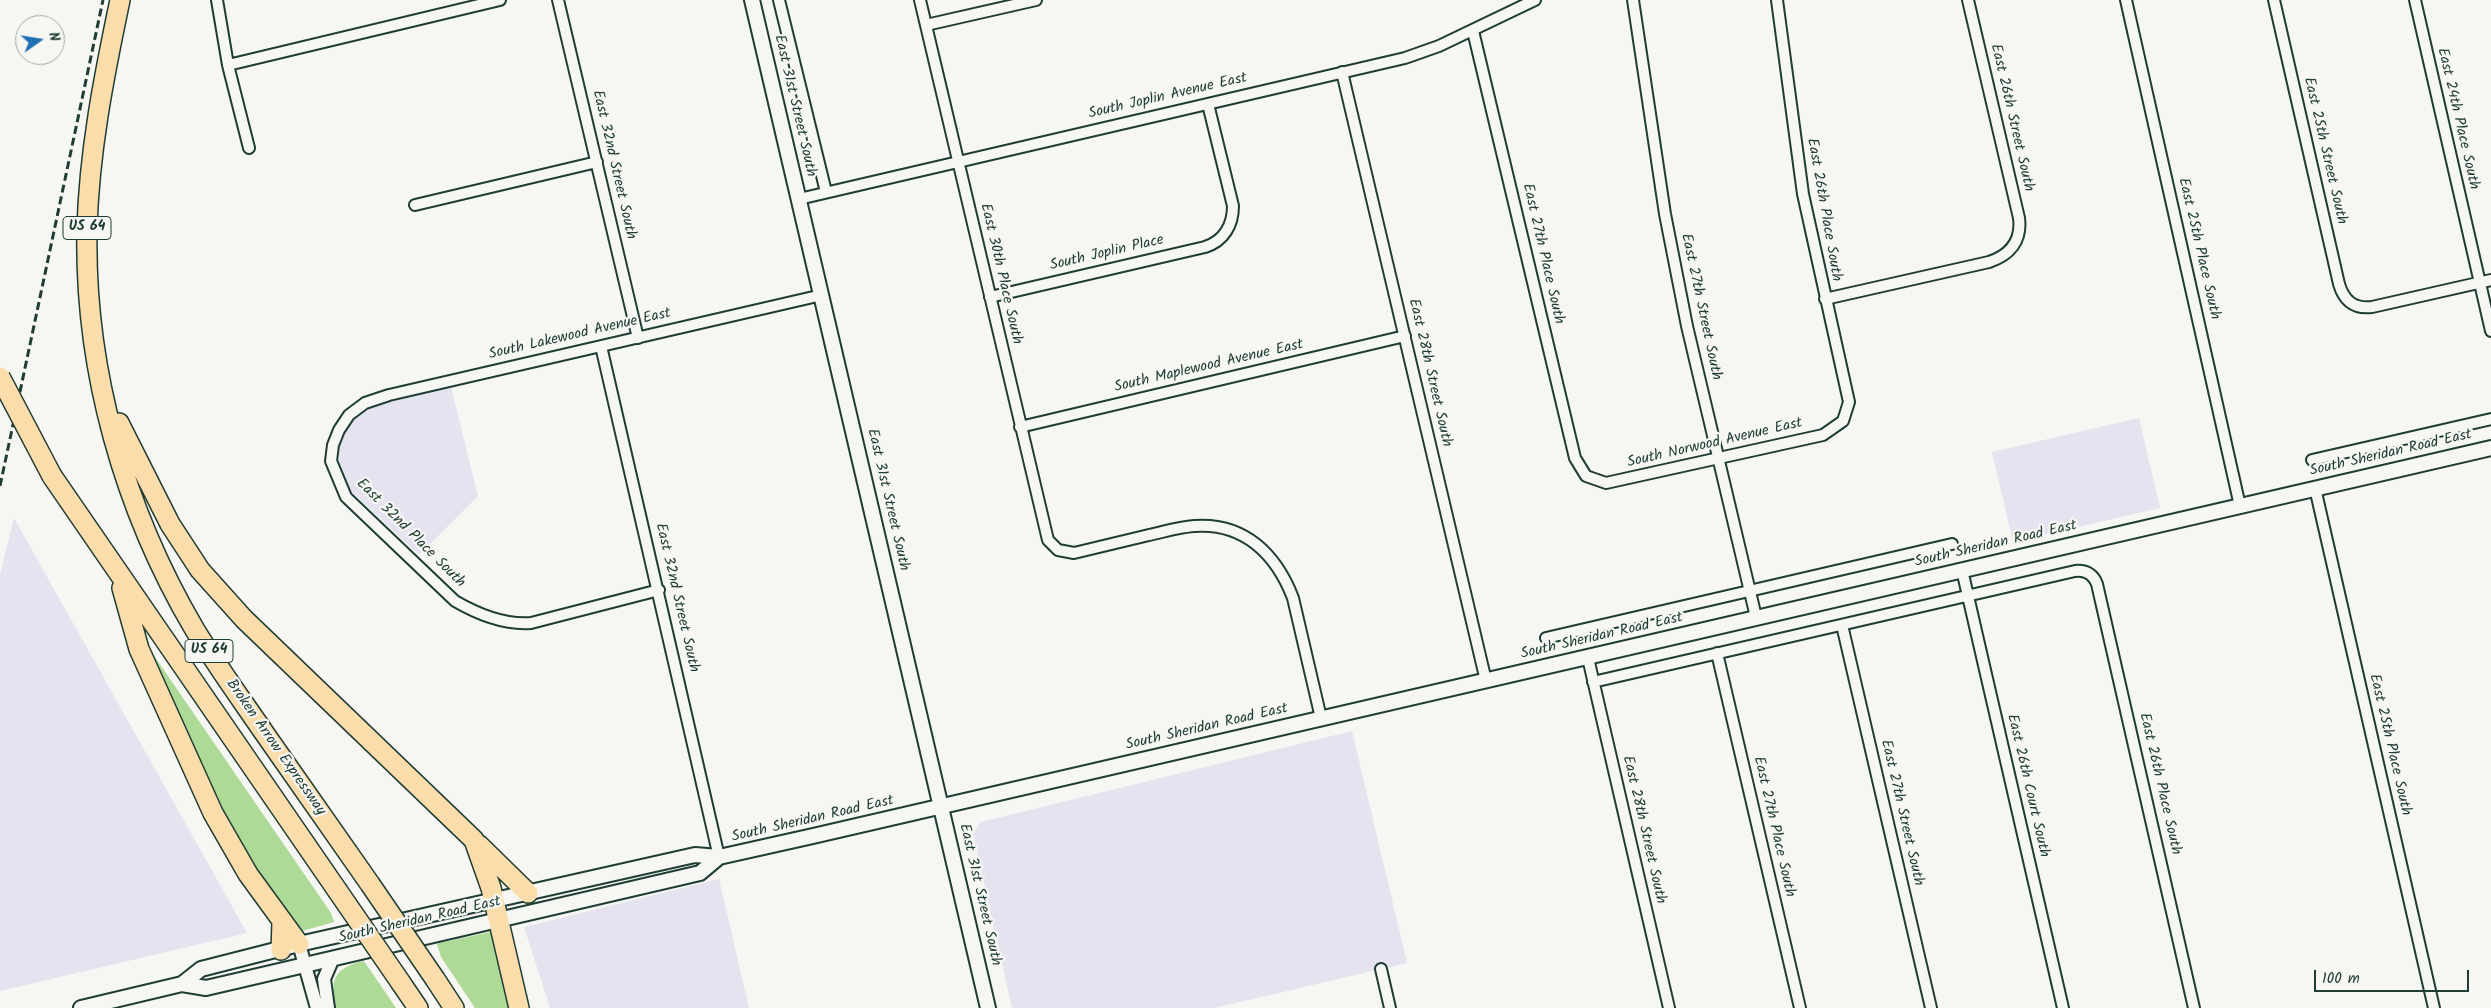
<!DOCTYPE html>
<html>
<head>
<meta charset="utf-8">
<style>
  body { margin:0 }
  #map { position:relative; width:2491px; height:1008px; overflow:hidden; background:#f6f6f2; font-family:Kalam,sans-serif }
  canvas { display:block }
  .north { position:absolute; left:15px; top:15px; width:50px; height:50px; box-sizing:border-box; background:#f6f6f2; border:1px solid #a0aca6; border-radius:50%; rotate:77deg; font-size:14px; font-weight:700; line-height:20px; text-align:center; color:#1f3d34 }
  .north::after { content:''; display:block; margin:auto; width:18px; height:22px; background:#1f6fb2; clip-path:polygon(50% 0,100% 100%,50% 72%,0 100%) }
  .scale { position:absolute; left:2314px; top:970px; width:155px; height:22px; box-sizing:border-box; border:2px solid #1f3d34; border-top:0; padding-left:6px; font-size:15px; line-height:18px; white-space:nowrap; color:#1f3d34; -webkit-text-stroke:4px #f6f6f2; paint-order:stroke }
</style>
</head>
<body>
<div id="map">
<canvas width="2491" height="1008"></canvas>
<div class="north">N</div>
<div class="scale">100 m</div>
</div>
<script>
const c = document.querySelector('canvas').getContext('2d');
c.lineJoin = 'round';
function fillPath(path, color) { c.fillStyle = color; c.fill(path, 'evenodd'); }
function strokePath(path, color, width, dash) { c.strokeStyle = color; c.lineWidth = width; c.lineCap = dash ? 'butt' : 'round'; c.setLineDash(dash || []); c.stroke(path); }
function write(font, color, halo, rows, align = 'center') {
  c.font = font + ' Kalam,sans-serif'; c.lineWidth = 4.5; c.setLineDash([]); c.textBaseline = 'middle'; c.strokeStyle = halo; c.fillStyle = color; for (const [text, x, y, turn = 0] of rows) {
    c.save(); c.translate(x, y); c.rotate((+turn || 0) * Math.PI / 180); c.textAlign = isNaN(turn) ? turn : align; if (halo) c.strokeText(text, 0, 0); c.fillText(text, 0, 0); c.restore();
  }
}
fillPath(new Path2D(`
  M451,387L478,496L419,555L350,490L339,462V447L344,433L353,419L369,407Z
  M2139,418L2160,508L2013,542L1992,452Z
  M14,518L247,933L0,991V575Z
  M1352,731L1407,963L1214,1008H1012L973,833L981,822Z
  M719,879L749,1008H550L524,927Z`), '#e5e3f0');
fillPath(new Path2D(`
  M145,647H148L331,913L334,922L295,933L224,822Z
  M491,932L497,935L515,1008H475L441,957L437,944L439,943Z
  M364,961L396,1008H335C331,979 333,968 364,961Z`), '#aeda98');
const minor = new Path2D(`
  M217,0L228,65L249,148
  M558,0L638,338
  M779,0L826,192
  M920,0L1048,540L1058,550L1074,553C1099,547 1124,541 1149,535C1163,532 1179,527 1194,526C1244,522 1276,554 1293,598L1321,718
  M1633,0L1665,214L1687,326L1756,617
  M2126,0L2240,506
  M2274,0L2339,284C2344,301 2354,309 2372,307L2491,280
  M2415,0L2491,331
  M926,25L1036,0
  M1473,31L1575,458L1586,476L1606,483L1823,435L1843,421L1849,402L1803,194L1777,0
  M228,65L500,0
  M1342,72L1486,681
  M799,199L1405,58L1439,46L1535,0
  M415,205L597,162
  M990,297L1205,247C1224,241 1233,225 1233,206L1208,104
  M1825,299L1989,262C2010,255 2022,241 2019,218L1968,0
  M601,346L719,857
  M1020,427L1405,336
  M2312,460L2491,419
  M2315,488L2434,1008
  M1962,570L2063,1008
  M659,590L531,623C504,625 479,615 455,601L346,497L331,461L333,445L339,430L349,415L365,403L389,395L822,295
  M1842,625L1931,1008
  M1546,638L1952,544
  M1717,653L1800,1008
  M1588,658L1669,1008
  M1593,682L2075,571C2086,570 2093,574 2097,584L2194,1008
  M1381,969L1390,1008`);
const tertiary = new Path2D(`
  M299,944L317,1008
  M328,1008L324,979L333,958`);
const secondary = new Path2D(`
  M752,0L988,1008
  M182,984L201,969L299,944L695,855L719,857L813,836L2491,448
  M81,1008L182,984L206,988L700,873L719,857`);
const motorway = new Path2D(`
  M120,0C104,76 89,152 87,229C84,369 124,510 195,630C217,666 241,699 265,734C300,784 335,834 370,884
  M119,423L170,524L200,570L244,619L474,840L491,888L519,1008
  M52,476L337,890
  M122,588L139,649L213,813L248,874L299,944
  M479,845L528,893
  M281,950L282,922
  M435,979L454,1008
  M401,983L418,1008`);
strokePath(minor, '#1f3d34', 14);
strokePath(tertiary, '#1f3d34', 16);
strokePath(secondary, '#1f3d34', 18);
strokePath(motorway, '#1f3d34', 22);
strokePath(minor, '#f6f6f2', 10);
strokePath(tertiary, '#f6f6f2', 12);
strokePath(secondary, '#f6f6f2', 14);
strokePath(motorway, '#fbddab', 19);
strokePath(new Path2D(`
  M0,486L103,0`), '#1f3d34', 3, [8, 4]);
const motorwayBridge = new Path2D(`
  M0,377L52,476
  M370,884L435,979
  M337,890L401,983`);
strokePath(motorwayBridge, '#1f3d34', 22, []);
strokePath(motorwayBridge, '#fbddab', 19);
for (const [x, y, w] of [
  [87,228,48],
  [209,651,48]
]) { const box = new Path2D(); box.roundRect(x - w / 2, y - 11.5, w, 23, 4); c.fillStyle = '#f6f6f2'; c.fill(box); strokePath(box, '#1f3d34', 1); }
write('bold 14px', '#1f3d34', null, [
  ["US 64",87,228],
  ["US 64",209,651]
]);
write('15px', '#1f3d34', '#f6f6f2', [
  ["South Joplin Avenue East",1168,97,-13],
  ["East 31st Street South",794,106,77],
  ["East 26th Street South",2011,118,77],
  ["East 24th Place South",2457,119,77],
  ["East 25th Street South",2324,151,77],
  ["East 32nd Street South",613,165,77],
  ["East 26th Place South",1823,210,80],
  ["East 25th Place South",2198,249,77],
  ["South Joplin Place",1107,254,-13],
  ["East 27th Place South",1542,254,77],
  ["East 30th Place South",1000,274,77],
  ["East 27th Street South",1700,307,78],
  ["South Lakewood Avenue East",580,335,-13],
  ["South Maplewood Avenue East",1209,367,-13],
  ["East 28th Street South",1429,373,77],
  ["South Norwood Avenue East",1715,444,-13],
  ["South Sheridan Road East",2391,454,-13],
  ["East 31st Street South",887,500,77],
  ["East 32nd Place South",410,534,45],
  ["South Sheridan Road East",1996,545,-13],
  ["East 32nd Street South",676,598,77],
  ["South Sheridan Road East",1602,637,-13],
  ["South Sheridan Road East",1207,728,-13],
  ["East 25th Place South",2389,745,77],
  ["Broken Arrow Expressway",275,748,55],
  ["East 26th Place South",2159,784,77],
  ["East 26th Court South",2027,786,77],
  ["East 27th Street South",1901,813,77],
  ["South Sheridan Road East",813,820,-13],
  ["East 27th Place South",1773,827,77],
  ["East 28th Street South",1643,830,77],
  ["East 31st Street South",979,895,77],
  ["South Sheridan Road East",420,921,-13]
]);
</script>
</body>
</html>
